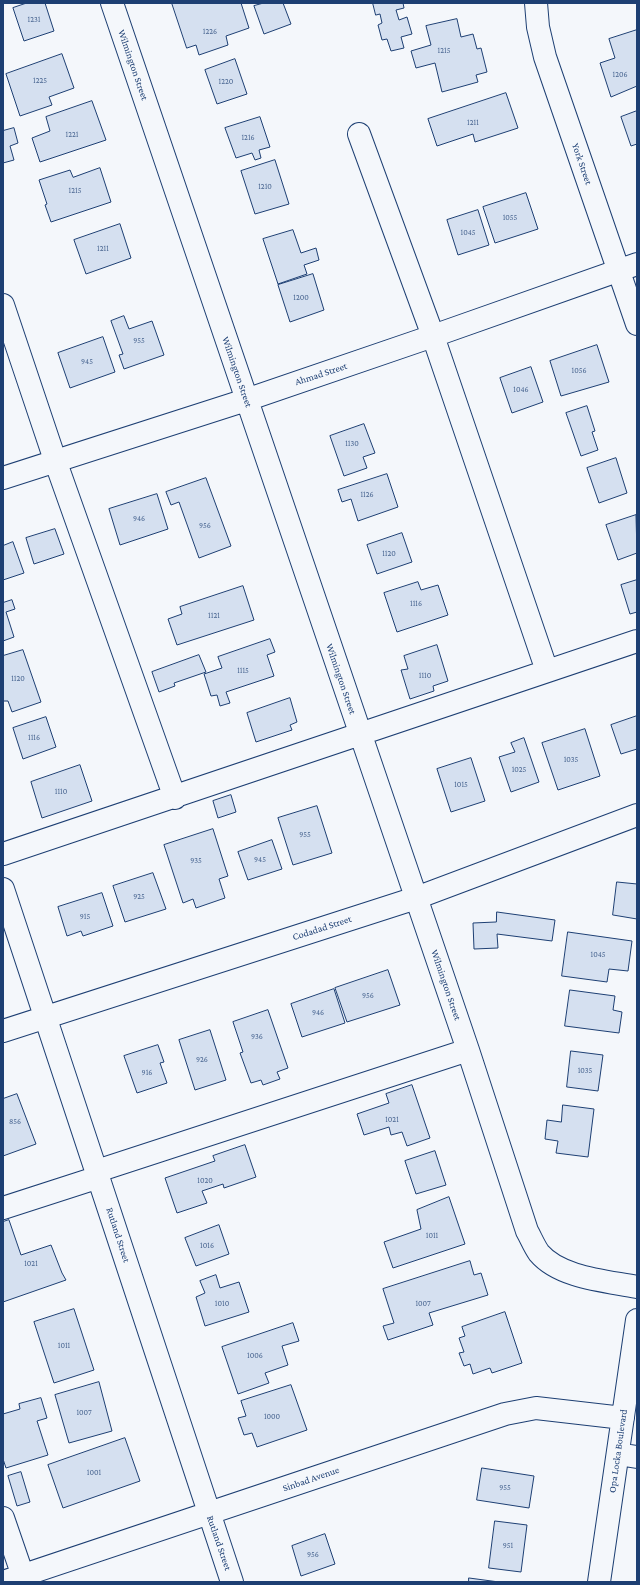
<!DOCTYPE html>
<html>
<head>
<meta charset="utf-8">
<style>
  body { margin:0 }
  #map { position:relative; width:640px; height:1585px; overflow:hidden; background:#f4f7fb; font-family:"Crimson Pro",serif }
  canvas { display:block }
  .frame { position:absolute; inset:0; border:4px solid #1d3f73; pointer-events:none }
</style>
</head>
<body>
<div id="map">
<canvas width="640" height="1585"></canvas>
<div class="frame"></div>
</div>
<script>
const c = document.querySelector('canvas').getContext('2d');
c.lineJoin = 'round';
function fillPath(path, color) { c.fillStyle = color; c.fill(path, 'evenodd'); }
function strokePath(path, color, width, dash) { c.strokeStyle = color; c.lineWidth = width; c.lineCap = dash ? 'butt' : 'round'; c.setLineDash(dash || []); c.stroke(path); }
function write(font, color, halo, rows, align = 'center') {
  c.font = font + ' "Crimson Pro",serif'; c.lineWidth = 3; c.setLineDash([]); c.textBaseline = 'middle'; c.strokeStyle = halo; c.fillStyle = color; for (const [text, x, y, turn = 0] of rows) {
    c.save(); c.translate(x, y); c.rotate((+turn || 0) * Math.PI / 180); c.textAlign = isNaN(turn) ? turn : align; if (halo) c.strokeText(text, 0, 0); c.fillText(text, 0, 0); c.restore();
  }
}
const building = new Path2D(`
  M27,3H45L54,31L24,41L13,8Z
  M172,3H241L249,28L226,36L228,45L199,55L196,45L187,48Z
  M264,3H283L291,24L264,34L254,6Z
  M373,3H403L404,8L396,10L399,20L407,17L412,34L401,37L404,48L391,51L387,39L382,40L378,25L382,23L380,14L376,15Z
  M457,19L461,37L473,34L477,49L481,48L487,72L476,75L478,82L442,92L435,63L416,68L411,51L431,45L426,26Z
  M637,30V86L611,97L600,63L615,58L609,39Z
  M62,54L74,88L49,97L52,105L20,116L6,74Z
  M235,59L247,94L217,104L205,70Z
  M506,93L518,128L475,142L473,134L437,146L428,119Z
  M92,101L106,140L40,162L32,138L50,131L46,117Z
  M637,111V144L631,146L621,117Z
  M260,117L270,147L259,150L261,158L255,160L252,153L236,158L225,128Z
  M14,128L18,143L10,146L14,160L3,163V131Z
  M275,160L289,204L255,214L241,171Z
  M100,168L111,202L51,222L45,205L47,204L39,180L70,170L73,177Z
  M526,193L538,229L495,243L483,207Z
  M478,210L489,245L458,255L447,220Z
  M120,224L131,258L86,274L74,240Z
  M293,230L301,253L316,248L319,260L304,265L307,274L278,284L263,239Z
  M313,274L324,310L290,322L278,285Z
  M124,316L129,329L152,321L164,355L124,369L119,355L123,354L111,321Z
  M103,337L115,372L70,388L58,353Z
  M597,345L609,382L561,396L550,361Z
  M531,367L543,402L512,413L500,378Z
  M587,406L595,431L592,432L598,450L581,456L566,413Z
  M364,424L375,453L363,457L367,468L344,476L330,436Z
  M616,458L627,493L599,503L587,468Z
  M387,474L398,507L358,521L351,499L342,502L338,490Z
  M206,478L231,546L199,558L179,502L171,505L166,492Z
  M157,494L168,529L120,545L109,509Z
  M636,515L637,553L618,560L606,525Z
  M55,529L64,554L34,564L26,538Z
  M402,533L412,562L377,574L367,545Z
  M13,542L24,573L3,580V546Z
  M637,580V612L630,614L621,585Z
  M418,582L421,590L438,585L448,615L397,632L384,593Z
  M243,586L254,620L177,645L168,619L182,614L180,607Z
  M12,600L15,609L6,612L14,637L3,641V603Z
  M270,639L275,652L267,655L274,676L226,692L230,703L220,706L217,695L211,696L204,674L222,668L218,657Z
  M437,645L448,681L433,686L434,691L410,699L401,670L408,669L404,656Z
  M23,650L41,702L12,712L8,701H3V656Z
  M199,655L206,672L174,683L175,686L159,692L152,672Z
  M290,698L297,722L290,725L292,730L256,742L247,713Z
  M637,716V749L621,754L611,725Z
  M46,717L56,747L23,759L13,728Z
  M585,729L600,776L558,790L542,743Z
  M524,738L539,782L511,792L499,757L515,752L511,743Z
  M471,758L485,801L451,812L437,769Z
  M80,765L92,801L42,818L31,782Z
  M231,795L236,812L218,818L213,801Z
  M317,806L332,853L293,865L278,818Z
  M213,829L228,876L219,879L225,898L196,908L193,899L183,903L164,845Z
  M272,840L282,869L248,880L238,852Z
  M153,873L166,909L125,922L113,886Z
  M617,882L637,884V919L613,915Z
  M102,893L113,926L83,936L81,931L67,936L58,907Z
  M497,912L555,920L552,941L497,934L498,948L474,949L473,923L496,922Z
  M568,932L632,941L628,971L609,969L607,982L562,976Z
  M388,970L400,1005L347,1022L335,988Z
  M334,989L345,1023L302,1037L291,1004Z
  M570,990L615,996L613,1010L622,1012L619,1033L565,1026Z
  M268,1010L288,1068L277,1072L280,1079L263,1085L261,1080L251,1083L240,1053L243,1052L233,1022Z
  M210,1030L226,1080L195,1090L179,1040Z
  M158,1045L164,1062L160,1063L167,1083L137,1093L124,1056Z
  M571,1051L603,1055L598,1091L567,1087Z
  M412,1085L430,1138L407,1146L402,1132L391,1135L389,1127L364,1135L357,1114L389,1103L386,1094Z
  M17,1094L36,1144L3,1156V1099Z
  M563,1105L594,1109L588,1157L556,1153L558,1141L545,1139L547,1120L561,1122Z
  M245,1145L256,1177L224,1188L223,1184L202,1191L207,1203L177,1213L165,1178L215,1161L213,1156Z
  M435,1151L446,1185L416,1194L405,1161Z
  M449,1197L465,1244L393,1268L384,1242L421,1229L417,1210Z
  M9,1220L21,1255L51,1245L62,1273L66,1280L3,1302V1222Z
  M219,1225L229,1254L196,1266L185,1238Z
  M470,1261L474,1275L481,1273L488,1295L429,1313L433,1325L388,1340L383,1326L394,1323L383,1289Z
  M216,1275L220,1288L239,1282L249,1312L205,1326L196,1297L205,1293L200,1281Z
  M74,1309L94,1370L54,1383L34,1322Z
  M505,1312L522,1363L492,1373L490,1368L473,1374L470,1364L464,1366L459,1353L464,1352L459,1338L465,1336L462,1327Z
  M293,1323L299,1341L282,1346L288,1365L265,1373L269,1383L238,1394L222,1347Z
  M99,1382L112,1431L69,1443L55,1395Z
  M291,1385L307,1430L257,1447L252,1433L244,1435L238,1418L246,1416L241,1401Z
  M41,1398L47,1418L37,1421L48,1455L6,1468L3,1459V1414L20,1409L19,1404Z
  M125,1438L140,1481L63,1508L48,1465Z
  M482,1468L534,1476L529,1508L477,1500Z
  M21,1472L30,1502L17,1506L8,1476Z
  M495,1521L527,1525L521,1572L489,1568Z
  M325,1534L335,1564L301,1576L292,1546Z
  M469,1578L499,1582H469Z`);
fillPath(building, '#d5e0f0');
strokePath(building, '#1d3f73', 1);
const minor = new Path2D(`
  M112,3L468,1050L527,1231C531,1238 534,1246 539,1253C560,1278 607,1281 637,1287
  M536,3L538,27L545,57L637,324
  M359,134L433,336L547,671
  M3,305L55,460L175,798
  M3,478L246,400L433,336L637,264
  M3,854L637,641
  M3,889L232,1582
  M3,1031L416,898L637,815
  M97,1171L468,1050
  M3,1208L99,1177
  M618,1454L637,1457
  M3,1518L25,1582
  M3,1582L505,1414L536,1408L623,1418
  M599,1582L637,1320`);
strokePath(minor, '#1d3f73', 24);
strokePath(minor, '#f4f7fb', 22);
write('8px', '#4b6792', null, [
  ["1231",34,20],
  ["1226",210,32],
  ["1215",444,51],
  ["1206",620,75],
  ["1225",40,81],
  ["1220",226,82],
  ["1211",473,123],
  ["1221",72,135],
  ["1216",248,138],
  ["1210",265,187],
  ["1215",75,191],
  ["1055",510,218],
  ["1045",468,233],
  ["1211",103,249],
  ["1200",301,298],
  ["955",139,341],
  ["945",87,362],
  ["1056",579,371],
  ["1046",521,390],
  ["1130",352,444],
  ["1126",367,495],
  ["946",139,519],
  ["956",205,526],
  ["1120",389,554],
  ["1116",416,604],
  ["1121",214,616],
  ["1115",243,671],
  ["1110",425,676],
  ["1120",18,679],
  ["1116",34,738],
  ["1035",571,760],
  ["1025",519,770],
  ["1015",461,785],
  ["1110",61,792],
  ["955",305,835],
  ["945",260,860],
  ["935",196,861],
  ["925",139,897],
  ["915",85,917],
  ["1045",598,955],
  ["956",368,996],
  ["946",318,1013],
  ["936",257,1037],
  ["926",202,1060],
  ["1035",585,1071],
  ["916",147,1073],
  ["1021",392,1120],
  ["856",15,1122],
  ["1020",205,1181],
  ["1011",432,1236],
  ["1016",207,1246],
  ["1021",31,1264],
  ["1010",222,1304],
  ["1007",423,1304],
  ["1011",64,1346],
  ["1006",255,1356],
  ["1007",84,1413],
  ["1000",272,1417],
  ["1001",94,1473],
  ["955",505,1488],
  ["951",508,1546],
  ["956",313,1555]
]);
write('10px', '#1d3f73', '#f4f7fb', [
  ["Wilmington Street",133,65,71],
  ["York Street",582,164,71],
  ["Wilmington Street",237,372,71],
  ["Ahmad Street",321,374,-18],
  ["Wilmington Street",341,679,71],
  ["Codadad Street",322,928,-18],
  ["Wilmington Street",446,985,71],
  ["Rutland Street",118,1235,72],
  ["Opa Locka Boulevard",618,1451,-82],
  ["Sinbad Avenue",311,1479,-19],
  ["Rutland Street",219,1543,71]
]);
</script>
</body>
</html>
